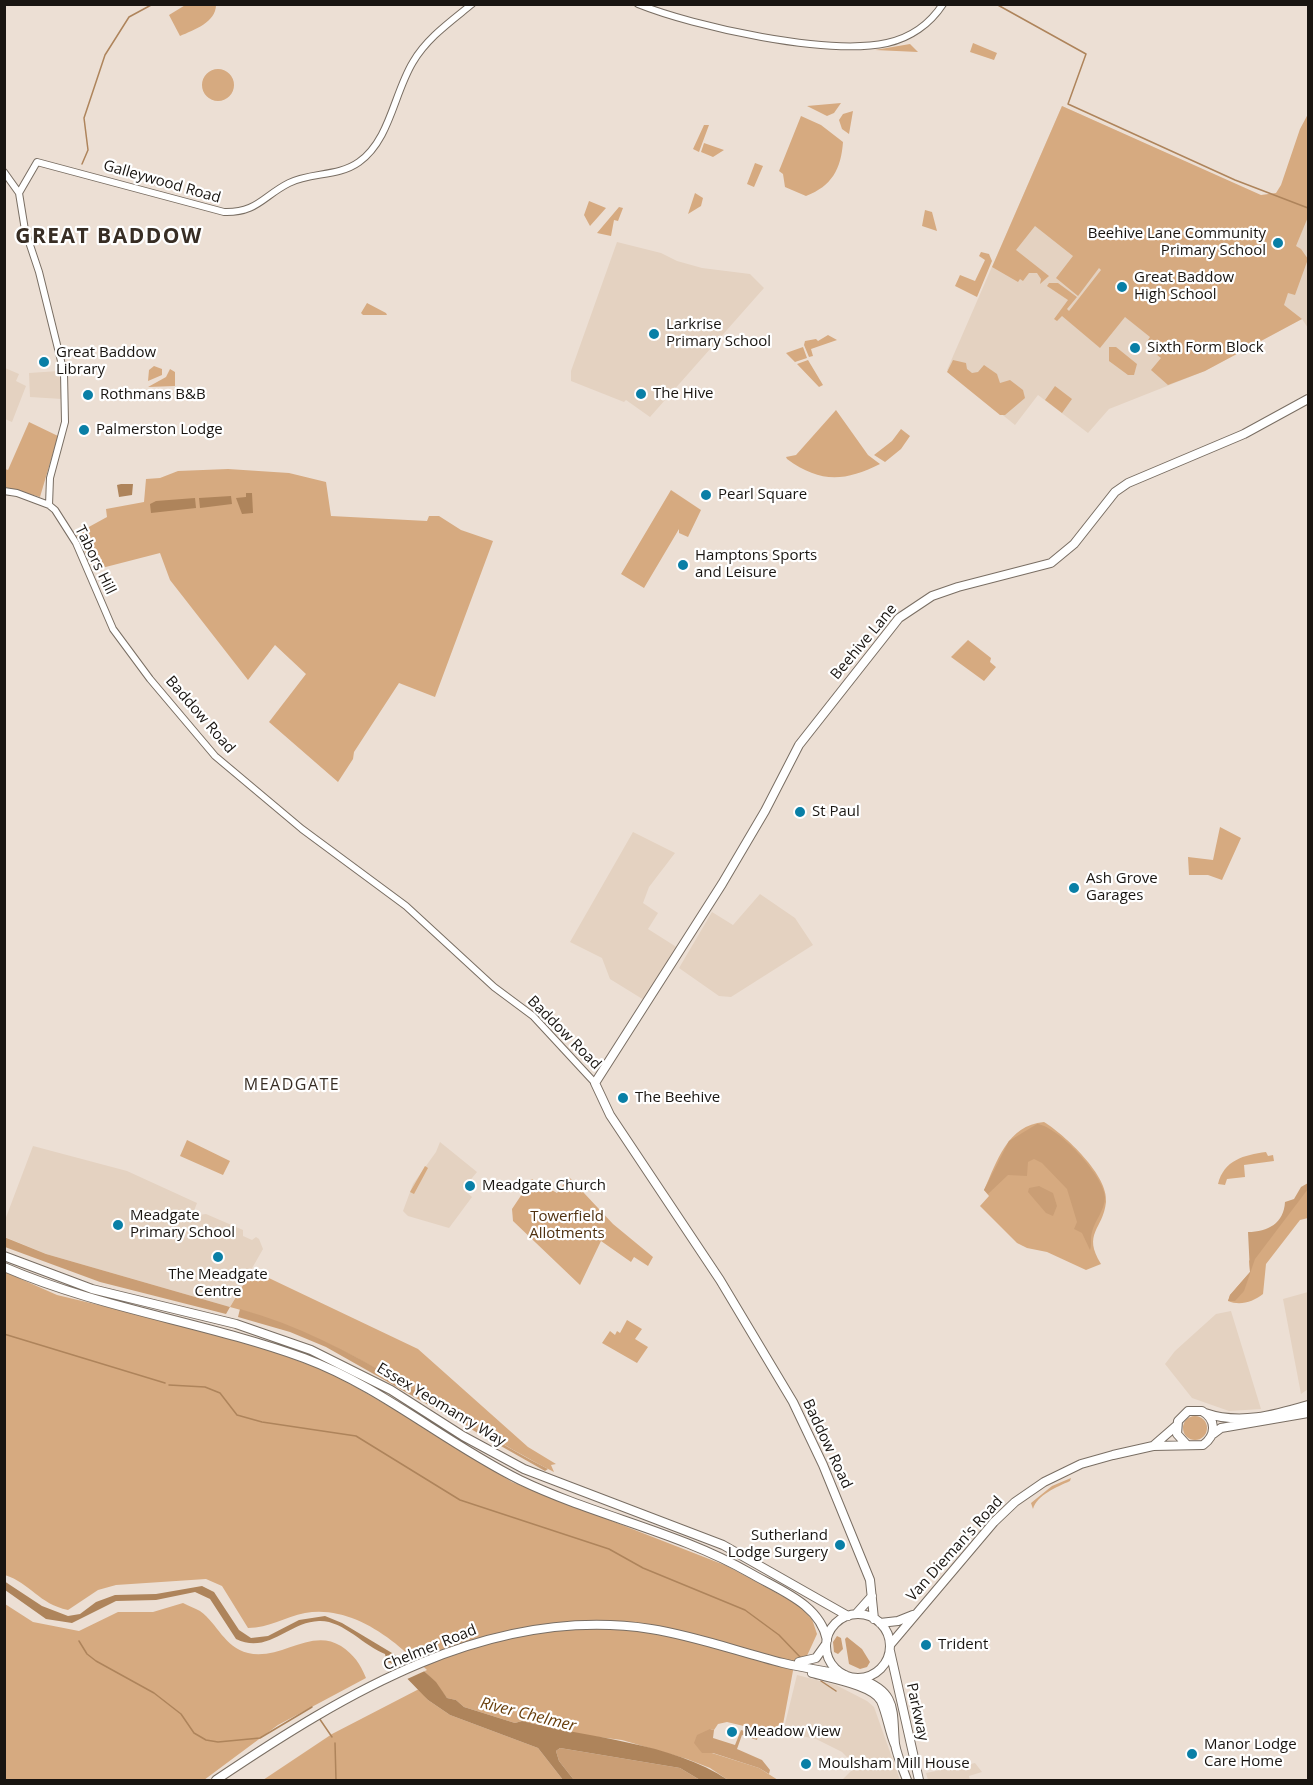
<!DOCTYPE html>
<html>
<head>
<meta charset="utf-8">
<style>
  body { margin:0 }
  #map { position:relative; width:1313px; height:1785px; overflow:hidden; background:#ecdfd4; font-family:"Open Sans",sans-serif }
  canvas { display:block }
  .frame { position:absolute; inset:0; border:6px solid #191511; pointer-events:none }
</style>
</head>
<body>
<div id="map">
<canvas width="1313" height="1785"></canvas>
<div class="frame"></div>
</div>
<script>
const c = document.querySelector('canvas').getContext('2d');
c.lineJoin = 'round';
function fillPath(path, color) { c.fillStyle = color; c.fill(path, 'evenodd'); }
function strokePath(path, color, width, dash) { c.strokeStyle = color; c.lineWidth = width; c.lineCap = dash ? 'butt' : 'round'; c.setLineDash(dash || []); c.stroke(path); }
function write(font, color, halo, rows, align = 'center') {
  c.font = font + ' "Open Sans",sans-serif'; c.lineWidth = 4.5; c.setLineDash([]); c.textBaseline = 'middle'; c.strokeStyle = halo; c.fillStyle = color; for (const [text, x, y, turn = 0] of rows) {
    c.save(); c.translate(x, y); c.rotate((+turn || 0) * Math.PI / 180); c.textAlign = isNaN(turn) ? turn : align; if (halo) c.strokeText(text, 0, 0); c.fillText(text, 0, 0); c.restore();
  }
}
fillPath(new Path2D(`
  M1062,106L1308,217V328L1302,319L1205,371L1109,409L1088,433L1038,395L1015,425L947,370Z
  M617,242L661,253L677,261L702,268L750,274L764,288L650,417L626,400L624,402L571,381V371Z
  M5,368L19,374L16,381L26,386L12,422L5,419Z
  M59,371L62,399L30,397L29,373Z
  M633,832L675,853L649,887L643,903L658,913L648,929L678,948L644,1000L610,979L602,958L570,942Z
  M760,894L795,918L813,945L731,997L719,996L679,968L712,912L733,925Z
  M440,1142L477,1172L463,1189L472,1197L449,1228L408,1216L403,1211L413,1184L436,1152Z
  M33,1146L127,1171L197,1203L192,1216L206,1214L243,1230V1236L252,1240L256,1237L259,1239L263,1249L230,1307L46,1254L5,1237V1220Z
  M1308,1292V1389L1301,1394L1283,1299Z
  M1231,1311L1261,1409L1229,1411L1192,1398L1165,1364L1175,1351L1216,1314Z
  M797,1675L836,1685L867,1701L874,1707L900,1780H842L856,1766L842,1752L816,1739L783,1732Z
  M975,1763L982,1772L969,1776L970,1780H928L926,1773Z`), '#e4d2c1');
fillPath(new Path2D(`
  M187,4L216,5C216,22 194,30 180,36L169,15Z
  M973,43L997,53L994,60L970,52Z
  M910,44L918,52L875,50Z
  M202 85a16 16 0 1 1 32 0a16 16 0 1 1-32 0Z
  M841,103L834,113L827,116L807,106Z
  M1062,106L1261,195L1276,193L1281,185L1300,129L1308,114V217L1296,246L1301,249L1308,259L1295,295L1288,293L1284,305L1302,319L1205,371L1168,385L1151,370L1161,358L1148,348L1151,343L1148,340L1150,337L1125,317L1100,348L1062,316L1057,321L1054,319L1068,300L1047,286L1049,283H1058L1077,297L1067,309L1069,311L1101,270L1099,268L1078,296L1056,278L1073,256L1035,226L1016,250L1049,276L1040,284L1041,279L1037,273H1029L1023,281L1020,279L1018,282L992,267Z
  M853,111L849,134L842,129L839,120L843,114Z
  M801,116L821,125L843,142C841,169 832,186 806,196L785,187L783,174L779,171Z
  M704,125H709L699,152L693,149Z
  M704,143L724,150L713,157L701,152Z
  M755,163L763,166L754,187L747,184Z
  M695,193L703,198L701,206L688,214Z
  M589,201L606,208L590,226L584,215Z
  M619,207L623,208L618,221L614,220L611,236L597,233Z
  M925,210L932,212L937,231L922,226Z
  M981,252L989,254L992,261L977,297L955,286L960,275L975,281L985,260L979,256Z
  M367,303L386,313L387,315H363L361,313Z
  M828,335L837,340L811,349L813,356L809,357L804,345L805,341L816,339L818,341Z
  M803,347L807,358L795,362L786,353Z
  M1109,347H1116L1137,364L1134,375H1128L1109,361Z
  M808,360L823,385L819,387L797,364Z
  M953,360L966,363L967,369L972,373L978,372L984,365L997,374L1000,383L1010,380L1023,390L1025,398L1005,415H1000L947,372Z
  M154,366L162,369V375L148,381L149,370Z
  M170,369L175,372V386L148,387L166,377Z
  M1055,386L1072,399L1062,413L1045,400Z
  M836,410L868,455L880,464C844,482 820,483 787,459L786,457L796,455Z
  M29,422L58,436L40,497L5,487V469L8,470Z
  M901,429L910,436L901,449L885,462L874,455L892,441Z
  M228,469L289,473L326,482L331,516L427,521L429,516H439L461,530L493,541L435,697L399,683L354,752L353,759L338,782L269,722L306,674L275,645L248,680L170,580L160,553L94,570L76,534L107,517L106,509L144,502L146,479L160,478L178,471Z
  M671,490L701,510L688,537L679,533V529L644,588L621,574Z
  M968,640L991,658L990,662L996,667L984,681L951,657Z
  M1220,827L1241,838L1222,880L1208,875H1189L1188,857L1213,860Z
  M1044,1122C1065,1135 1109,1176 1106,1202C1103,1230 1082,1233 1101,1264L1086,1270L1047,1252L1027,1248L1017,1243L980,1206L989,1196L984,1190C997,1162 1007,1125 1044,1122Z
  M187,1140L230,1161L223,1175L180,1156Z
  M1266,1152L1268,1156L1273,1155L1274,1161L1244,1165L1245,1177L1227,1179L1225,1185L1218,1184C1224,1160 1244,1155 1266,1152Z
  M425,1166L428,1168L414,1194L410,1192Z
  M569,1177L613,1224L653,1257L648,1266L634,1257L631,1262L601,1241L580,1285L513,1221L512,1209L532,1179L557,1193Z
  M1308,1186V1218L1300,1220L1266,1264L1263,1294C1253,1302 1240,1306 1228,1301L1230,1295L1250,1272L1249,1261Z
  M252,1270L418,1349L528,1447L556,1464L551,1465L554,1472C442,1414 356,1341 230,1307Z
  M5,1272L57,1295L237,1338L331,1373L406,1416L512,1482L727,1566L797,1604L812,1619L817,1634L806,1658L795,1660L781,1735L727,1722L718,1724L714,1730L710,1729L712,1753L759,1768L778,1780H728L710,1768L687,1759L622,1740L566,1733L522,1721L515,1723L464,1707L456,1700L447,1698C416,1656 361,1603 305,1613C285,1617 269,1628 248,1628L222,1586L206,1579L116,1585L98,1590L68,1610C39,1604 30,1583 5,1575Z
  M627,1320L642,1329L635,1339L648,1347L637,1363L602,1343L610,1331L615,1335L617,1331L620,1333Z
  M1183 1428a12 12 0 1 1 24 0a12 12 0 1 1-24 0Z
  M1071,1478L1070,1481C1057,1487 1037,1495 1033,1509L1031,1503L1052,1486Z
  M183,1603C188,1606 195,1608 200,1611C218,1624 224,1647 248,1653C280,1661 311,1627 341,1646C354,1655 360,1663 366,1678L278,1725L204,1780H5V1604L33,1622L79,1631L118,1612H153Z
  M419,1689L428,1700L450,1715L538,1748L563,1780H263L332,1734Z`), '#d6aa80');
fillPath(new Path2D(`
  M1037,1124C1058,1126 1104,1176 1105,1197C1105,1210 1095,1220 1092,1232C1090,1238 1092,1245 1090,1250L1082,1233L1074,1229L1077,1222L1067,1189L1042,1163L1034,1159L1028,1162L1027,1176L1008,1175L988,1194L984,1190L1009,1141Z
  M1308,1183V1189L1255,1259L1244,1291L1235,1301H1228L1230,1295L1250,1272L1248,1232C1268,1232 1284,1223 1285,1202L1294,1199L1301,1187Z
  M1039,1186L1053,1193L1057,1206L1053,1216L1046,1213L1028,1192L1029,1188Z
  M4,1237L46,1254L230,1307L226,1314L100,1282L5,1247Z
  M240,1309C355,1341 444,1415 548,1469L545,1471L326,1347L290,1332L238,1317Z
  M837,1636L841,1638L843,1649L838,1654L834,1652L833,1642Z
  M847,1637L862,1649L870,1662L867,1667L860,1669L849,1664L845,1639Z
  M710,1729L714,1730L713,1738L735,1745L741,1730L758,1735L757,1740L742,1735L737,1749L762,1760L770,1770L769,1774L759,1768L713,1753H702L694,1743L697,1735Z
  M560,1748L680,1768L700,1780H574L559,1761L556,1751Z`), '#ca9e75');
fillPath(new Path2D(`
  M121,484H133L132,495L119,497L117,485Z
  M246,493H252L253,513L242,514L236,498L246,497Z
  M231,496L232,504L200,508L199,498Z
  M195,498L196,508L151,513L150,504L156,501Z
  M4,1581L42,1606L68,1616L80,1614L96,1602L115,1595L156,1594L202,1586L214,1592L239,1630L251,1638L268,1636L299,1620L325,1616L342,1623L397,1656L411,1659L436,1682L447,1698L456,1700L464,1707L515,1723L522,1721C587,1738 672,1742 728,1780H700L680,1768L560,1748L556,1751L559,1761L574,1780H563L538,1748L450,1715L428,1700L393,1664L387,1662L385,1654C364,1646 343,1620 319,1621C288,1622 268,1655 236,1639L210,1599L195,1592L156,1600L116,1601L72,1623L46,1619L5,1590Z`), '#ae845b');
fillPath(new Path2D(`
  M414,1658L427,1670L405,1680L393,1668Z`), '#ecdfd4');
strokePath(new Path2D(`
  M996,4L1086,54L1068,104L1235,180L1308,208
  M82,164L88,150L84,118L105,55L129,17L153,4
  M4,1334L165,1383
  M169,1385L205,1387L220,1393L237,1415L262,1422L356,1436L460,1500L609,1549L643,1568L745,1610L779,1635L802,1659
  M79,1641L87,1654L96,1661L154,1693L181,1714L194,1733L206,1740L218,1742L260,1738L312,1707
  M821,1681L836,1691
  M319,1718L332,1737
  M335,1743L336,1780`), '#ae845b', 1.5);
const minor = new Path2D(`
  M638,4C695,27 828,56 887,43C910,38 930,24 943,4
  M4,172L19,193L25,230L39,272L64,373L65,422L50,478L49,505
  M19,193L37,162L224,212C257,213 263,196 289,183C311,172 338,177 359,162C390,140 394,93 413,62C427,38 450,22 472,4
  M4,491L17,493L49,505L55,510L76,543L113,629L150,679L215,756L302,829L406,906L494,987L533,1016L595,1083`);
const major = new Path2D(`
  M4,1256L92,1289L236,1324L311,1350L391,1390L463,1436L524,1469L723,1545L848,1616
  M4,1267C101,1309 205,1322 304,1358C382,1387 445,1443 520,1480C595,1516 679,1532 750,1573C779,1590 820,1604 827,1640
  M1205,1413C1240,1425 1274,1415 1308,1405
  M1213,1434L1221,1428L1308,1413
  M1153,1446L1176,1426
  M856,1614L872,1596
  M826 1646a32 32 0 1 1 64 0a32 32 0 1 1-64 0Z
  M874,1619L870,1580L823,1465L793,1402L720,1280L610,1115L595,1083L722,884L765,811L799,745L899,618L932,596L958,587L1051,563L1074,544L1115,492L1128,483L1244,434L1308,399
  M880,1623L898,1621L913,1615
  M890,1645L994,1522L1015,1502L1044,1482L1081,1464L1113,1455L1153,1446L1203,1445C1217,1435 1216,1419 1202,1411H1188L1178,1421L1177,1434L1187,1445
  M890,1651L919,1780
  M799,1662L816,1658L826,1644
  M812,1673C829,1678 873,1685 881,1701C887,1714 889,1731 895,1745
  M860,1679C898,1692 892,1711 895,1744C897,1756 903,1769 907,1780
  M216,1780C344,1694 490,1604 651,1629C696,1636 739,1652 783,1663C804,1668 825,1671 845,1675`);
strokePath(minor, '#796e63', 8);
strokePath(major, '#796e63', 10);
strokePath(minor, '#fff', 6);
strokePath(major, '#fff', 8);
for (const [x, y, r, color] of [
  [1278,243,6,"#097fa6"],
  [1122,287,6,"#097fa6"],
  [654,334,6,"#097fa6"],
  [1135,348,6,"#097fa6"],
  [44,362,6,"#097fa6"],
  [641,394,6,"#097fa6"],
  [88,395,6,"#097fa6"],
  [84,430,6,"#097fa6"],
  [706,495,6,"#097fa6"],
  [683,565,6,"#097fa6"],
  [800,812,6,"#097fa6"],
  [1074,888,6,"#097fa6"],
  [623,1098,6,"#097fa6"],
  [470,1186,6,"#097fa6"],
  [118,1225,6,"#097fa6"],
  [218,1257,6,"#097fa6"],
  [840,1545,6,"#097fa6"],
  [926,1645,6,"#097fa6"],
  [732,1732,6,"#097fa6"],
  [1192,1754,6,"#097fa6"],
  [806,1764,6,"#097fa6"]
]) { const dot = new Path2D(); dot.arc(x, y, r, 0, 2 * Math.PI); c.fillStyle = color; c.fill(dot); strokePath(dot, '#fff', 2); }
write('15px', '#191511', '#fff', [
  ["Galleywood Road",162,182,16],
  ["Tabors Hill",95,560,64],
  ["Beehive Lane",864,642,-50],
  ["Baddow Road",200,715,49],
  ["Baddow Road",564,1033,45],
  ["Essex Yeomanry Way",441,1405,31],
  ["Baddow Road",827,1444,65],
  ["Van Dieman's Road",955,1549,-48],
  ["Chelmer Road",430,1648,-22],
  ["Parkway",917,1712,78]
]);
write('15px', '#191511', '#fff', [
  ["Beehive Lane Community",1266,234,"right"],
  ["Primary School",1266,251,"right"],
  ["Great Baddow",1134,278],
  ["High School",1134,295],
  ["Larkrise",666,325],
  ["Primary School",666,342],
  ["Sixth Form Block",1147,348],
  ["Great Baddow",56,353],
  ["Library",56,370],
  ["The Hive",653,394],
  ["Rothmans B&B",100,395],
  ["Palmerston Lodge",96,430],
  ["Pearl Square",718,495],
  ["Hamptons Sports",695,556],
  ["and Leisure",695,573],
  ["St Paul",812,812],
  ["Ash Grove",1086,879],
  ["Garages",1086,896],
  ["The Beehive",635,1098],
  ["Meadgate Church",482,1186],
  ["Meadgate",130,1216],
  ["Primary School",130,1233],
  ["The Meadgate",218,1275,"center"],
  ["Centre",218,1292,"center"],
  ["Sutherland",828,1536,"right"],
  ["Lodge Surgery",828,1553,"right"],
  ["Trident",938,1645],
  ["Meadow View",744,1732],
  ["Manor Lodge",1204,1745],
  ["Care Home",1204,1762],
  ["Moulsham Mill House",818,1764]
], 'left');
write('15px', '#4f3110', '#fff', [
  ["Towerfield",567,1217],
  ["Allotments",567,1234]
]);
c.letterSpacing = '1.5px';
write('16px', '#372d24', '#fff', [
  ["MEADGATE",292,1085]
]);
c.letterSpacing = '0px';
write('italic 16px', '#683e0b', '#fff', [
  ["River Chelmer",528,1715,14]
]);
c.letterSpacing = '1.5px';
write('bold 21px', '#372d24', '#fff', [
  ["GREAT BADDOW",109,237]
]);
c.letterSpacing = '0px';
</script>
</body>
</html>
